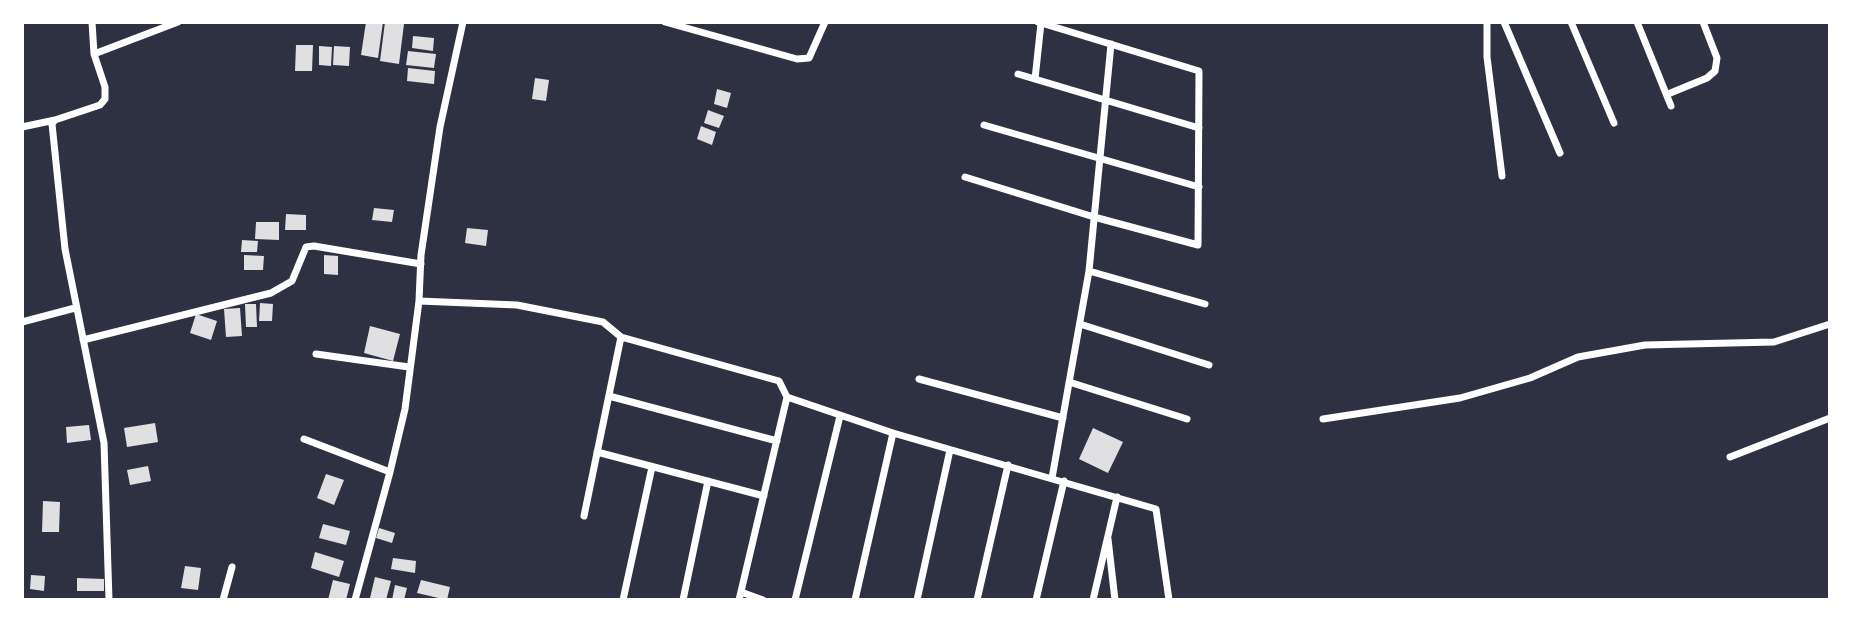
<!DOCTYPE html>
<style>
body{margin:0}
#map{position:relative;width:1852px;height:622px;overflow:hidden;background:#2d3142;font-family:Roboto,sans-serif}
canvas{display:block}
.frame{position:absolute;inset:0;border:24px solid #fff;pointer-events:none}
</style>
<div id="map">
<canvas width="1852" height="622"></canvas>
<div class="frame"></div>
</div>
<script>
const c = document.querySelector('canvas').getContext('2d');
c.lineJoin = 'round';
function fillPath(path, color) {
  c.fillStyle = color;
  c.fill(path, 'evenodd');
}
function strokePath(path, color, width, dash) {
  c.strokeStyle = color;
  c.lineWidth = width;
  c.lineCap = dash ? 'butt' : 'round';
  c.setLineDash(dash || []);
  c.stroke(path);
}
fillPath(new Path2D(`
 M 366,22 L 383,22 L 378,58 L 361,55 Z
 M 385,22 L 404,24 L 399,64 L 380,61 Z
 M 413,36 L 434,38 L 433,51 L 412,48 Z
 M 296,45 L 313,45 L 312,71 L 295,71 Z
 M 319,46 L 332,47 L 331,66 L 319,65 Z
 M 334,46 L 350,47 L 349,66 L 333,65 Z
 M 408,51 L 436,54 L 434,68 L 406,65 Z
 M 408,68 L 435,71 L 434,84 L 407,81 Z
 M 535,78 L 549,80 L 546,101 L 532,99 Z
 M 717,89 L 731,93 L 727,108 L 714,104 Z
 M 708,110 L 724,116 L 719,128 L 704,123 Z
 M 701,126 L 716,132 L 712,145 L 697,139 Z
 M 374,208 L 394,210 L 392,222 L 372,220 Z
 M 286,214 L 306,215 L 306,230 L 285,230 Z
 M 256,222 L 279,222 L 279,240 L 255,239 Z
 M 467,228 L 488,230 L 486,246 L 465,243 Z
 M 242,240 L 258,241 L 257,252 L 241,252 Z
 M 244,255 L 264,256 L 263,270 L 244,270 Z
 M 324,255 L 338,256 L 338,275 L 324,274 Z
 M 260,303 L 273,304 L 272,321 L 259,321 Z
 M 245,304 L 256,304 L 257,327 L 246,327 Z
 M 240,308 L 242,336 L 226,337 L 224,309 Z
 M 196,314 L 217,321 L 211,340 L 190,333 Z
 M 370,326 L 400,334 L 393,361 L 364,353 Z
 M 155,423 L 158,442 L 127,447 L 124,428 Z
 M 89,425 L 91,440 L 67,443 L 66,427 Z
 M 1093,428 L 1123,442 L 1108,473 L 1079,459 Z
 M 148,466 L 151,481 L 130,485 L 127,470 Z
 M 326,474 L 344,480 L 334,505 L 317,498 Z
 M 43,501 L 60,502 L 59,532 L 42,532 Z
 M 323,524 L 350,531 L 346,545 L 319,538 Z
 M 379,528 L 395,533 L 392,543 L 376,538 Z
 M 315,552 L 344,561 L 339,577 L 311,568 Z
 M 393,558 L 416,561 L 415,573 L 391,569 Z
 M 185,566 L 201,568 L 198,590 L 181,588 Z
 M 31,575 L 45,576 L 44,591 L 30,589 Z
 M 375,577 L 391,581 L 386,600 L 370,598 Z
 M 77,578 L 104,579 L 104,591 L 77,591 Z
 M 333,580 L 350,584 L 346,600 L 328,600 Z
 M 421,580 L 450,587 L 447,600 L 417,593 Z
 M 395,585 L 407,588 L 404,600 L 392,600 Z`), '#e0e0e3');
strokePath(new Path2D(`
 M 92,22 L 94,54
 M 665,22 L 797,59 L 809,58 L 825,22
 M 1487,22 L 1487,57 L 1502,176
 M 1504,22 L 1560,153
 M 1571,22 L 1614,123
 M 1637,22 L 1671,106
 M 1018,74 L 1199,128
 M 1035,79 L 1041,23
 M 1668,94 L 1707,78 L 1715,71 L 1717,58 L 1703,22
 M 984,125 L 1199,187
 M 22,127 L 55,120
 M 965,177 L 1094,217 L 1198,245 L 1199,71 L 1038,22
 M 1089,271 L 1205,304
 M 419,301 L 517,305 L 603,322 L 621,337 L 779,381 L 787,397 L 893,433 L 1156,509 L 1169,600
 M 22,322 L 75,308
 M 1080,324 L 1209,365
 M 83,340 L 271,293 L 292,281 L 306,247 L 314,246 L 421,264
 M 316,354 L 409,367
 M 919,379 L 1063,418
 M 1069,382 L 1187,419
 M 609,396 L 777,441
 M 1323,419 L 1460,398 L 1530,378 L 1578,357 L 1645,345 L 1774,342 L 1830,324
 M 304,439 L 390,472
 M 597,452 L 764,496
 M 1730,457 L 1830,418
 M 1052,478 L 1089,271 L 1111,44
 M 584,516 L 621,337
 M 1108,539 L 1115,600
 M 741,592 L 763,600
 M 109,600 L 104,443 L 65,249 L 52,124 L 55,120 L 100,105 L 105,99 L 105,87 L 94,54 L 178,22
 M 223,600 L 232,567
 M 355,600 L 390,472 L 405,409 L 419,301 L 421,255 L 440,127 L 463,22
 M 623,600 L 652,467
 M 683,600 L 708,481
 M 739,600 L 787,397
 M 795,600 L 840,416
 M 855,600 L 893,433
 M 917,600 L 950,450
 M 977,600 L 1008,465
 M 1036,600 L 1064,481
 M 1093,600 L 1117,497`), '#fff', 7);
</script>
